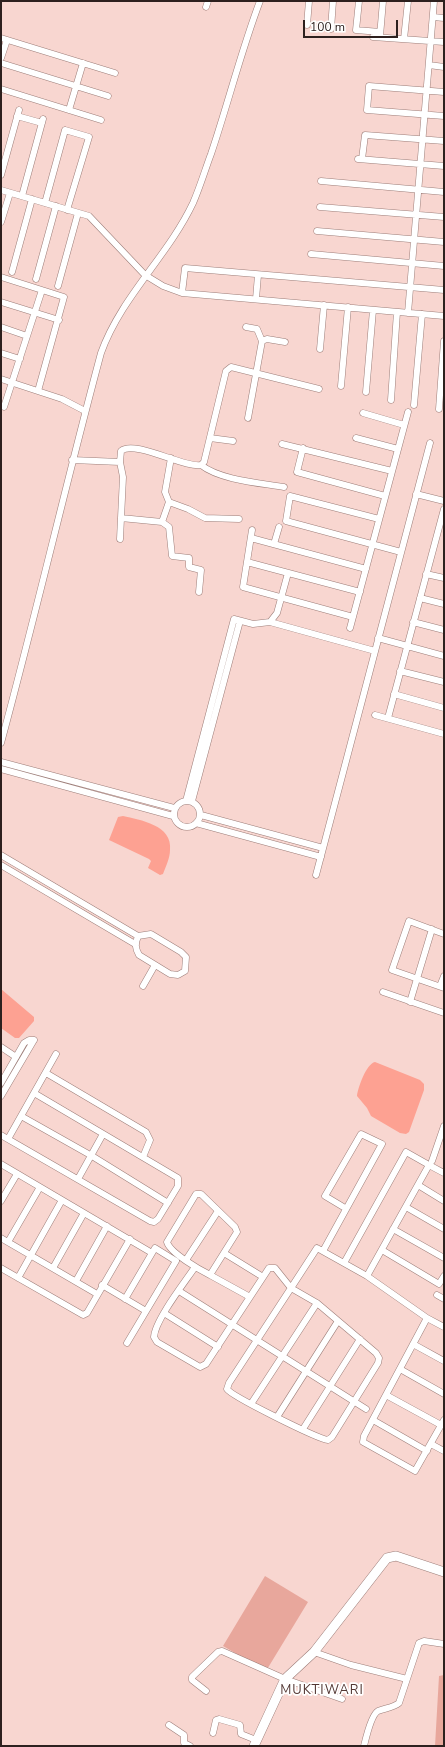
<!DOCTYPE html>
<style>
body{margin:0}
#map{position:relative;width:445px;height:1747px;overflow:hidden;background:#f8d6d0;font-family:"Nunito Sans",sans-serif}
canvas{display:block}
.frame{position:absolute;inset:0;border:2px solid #2d201e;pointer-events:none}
.scale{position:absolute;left:303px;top:20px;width:95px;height:18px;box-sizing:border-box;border:2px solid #2d201e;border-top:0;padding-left:5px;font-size:12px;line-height:14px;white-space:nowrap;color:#2d201e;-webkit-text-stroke:3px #fff;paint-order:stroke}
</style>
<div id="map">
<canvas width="445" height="1747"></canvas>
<div class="frame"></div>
<div class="scale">100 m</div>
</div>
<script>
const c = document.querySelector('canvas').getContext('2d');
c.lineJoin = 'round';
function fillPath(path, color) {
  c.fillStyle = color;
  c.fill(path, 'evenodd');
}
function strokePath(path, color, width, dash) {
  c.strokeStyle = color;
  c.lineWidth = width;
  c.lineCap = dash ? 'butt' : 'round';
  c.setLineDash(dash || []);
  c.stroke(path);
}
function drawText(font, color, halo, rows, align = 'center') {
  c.font = font + ' "Nunito Sans",sans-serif';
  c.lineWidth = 3.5;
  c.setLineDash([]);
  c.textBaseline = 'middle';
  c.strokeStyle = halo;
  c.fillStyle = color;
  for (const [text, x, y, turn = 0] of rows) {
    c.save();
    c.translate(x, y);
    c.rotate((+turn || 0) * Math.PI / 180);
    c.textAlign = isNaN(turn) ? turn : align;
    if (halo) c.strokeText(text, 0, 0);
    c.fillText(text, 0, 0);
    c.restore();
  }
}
fillPath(new Path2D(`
 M 265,1576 L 308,1602 L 266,1671 L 223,1646 Z
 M 444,1675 L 444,1746 L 435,1746 L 439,1676 Z`), '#e8a79c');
fillPath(new Path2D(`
 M 123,816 C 140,820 173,825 170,850 C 170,858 166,866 163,874 L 160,875 L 148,868 L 151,861 L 149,859 L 109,840 L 118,817 Z
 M 1,989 L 34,1017 L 34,1021 L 19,1038 L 15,1038 L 1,1028 Z
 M 375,1062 L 420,1080 L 424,1084 L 424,1090 L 409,1132 L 406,1134 L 400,1133 L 371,1116 L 367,1108 L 357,1096 C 358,1088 366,1064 375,1062 Z`), '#fda192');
const street = new Path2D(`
 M 359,1 L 356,30 L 380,32
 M 206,7 L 208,1
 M 433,17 L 444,18
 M 307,25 L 309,1
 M 331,29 L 333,1
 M 380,36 L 383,1
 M 373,37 L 444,42
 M 1,38 L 115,73
 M 404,39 L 408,1
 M 1,58 L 7,40
 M 1,63 L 108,96
 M 429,65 L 444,67
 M 1,89 L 101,120
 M 444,92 L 369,86 L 367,110 L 444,116
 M 69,110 L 83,63
 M 17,116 L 42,123
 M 358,159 L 444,166
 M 362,159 L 365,135 L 444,141
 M 1,175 L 19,110
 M 321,181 L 444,192
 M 1,190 L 89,216 L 145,275 L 163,286 L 182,293 L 444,316
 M 22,196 L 43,119
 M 45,203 L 65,130 L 89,137 L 67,210
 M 320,207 L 444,217
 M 1,222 L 10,193
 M 317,231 L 444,242
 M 311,254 L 444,266
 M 12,272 L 32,199
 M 1,277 L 64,297 L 38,391
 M 36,279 L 56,206
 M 58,286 L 78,213
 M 182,293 L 185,268 L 444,290
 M 256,299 L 258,275
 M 1,302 L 59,320
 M 408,313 L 434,1
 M 1,327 L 27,336
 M 246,327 L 257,329 L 262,341
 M 320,349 L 324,305
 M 1,353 L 20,359
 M 1,379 L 62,399 L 85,411
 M 341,386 L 348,307
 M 366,392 L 373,310
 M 391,400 L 397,312
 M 414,405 L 422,314
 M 1,406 L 4,407 L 42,290
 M 439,409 L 444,341
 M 363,413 L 404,425
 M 248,418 L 262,341 L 267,339 L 285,342
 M 210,438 L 233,441
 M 356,438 L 398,449
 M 282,444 L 392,471
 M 303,448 L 297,472 L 385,496
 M 171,458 L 165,492 L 169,502 L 162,522 L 169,527 L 172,556 L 189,558 L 189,567 L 201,570 L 199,592
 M 72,460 L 120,462 L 121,451 C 134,439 186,469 201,465 L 204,462 L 226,371 L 231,367 L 319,389
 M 120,462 L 123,477 L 121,518 L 162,522
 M 201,465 C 220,480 260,483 284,487
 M 416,494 L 444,501
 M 169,502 L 188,509 L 205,518 L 239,519
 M 379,519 L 290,496 L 286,521 L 401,552
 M 252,530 L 243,587 L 353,617
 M 251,538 L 366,569
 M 120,539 L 121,518
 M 274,544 L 279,527
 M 247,562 L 360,592
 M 426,574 L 444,578
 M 420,598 L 444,604
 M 270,622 L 375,651
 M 413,622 L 444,630
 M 350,628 L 408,412
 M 378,638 L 444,656
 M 400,671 L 444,682
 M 394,694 L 444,708
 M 375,715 L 444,734
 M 388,718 L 444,509
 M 1,743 C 36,614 66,483 101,353 C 121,297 168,256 193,203 C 200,187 205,170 211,154 C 228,104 241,51 260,1
 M 1,762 L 174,808
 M 1,769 L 173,816
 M174 814a13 13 0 1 1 26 0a13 13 0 1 1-26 0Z
 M 186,801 L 234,619 L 253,624 L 270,622 L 277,613 L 288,573
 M 192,801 L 240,621
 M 201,815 L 323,848
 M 196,823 L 321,857
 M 1,855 L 138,936
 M 1,865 L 135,944
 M 316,875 L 430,443
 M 151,934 L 181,952 L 186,957 L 185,971 L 178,975 L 170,974 L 139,955 C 135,948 135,944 138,936 Z
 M 444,934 L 409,921 L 392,970 L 444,988
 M 143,986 L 155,965
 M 440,986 L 444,976
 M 383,992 L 444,1013
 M 410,1002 L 432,929
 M 1,1047 L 16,1057
 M 46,1073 L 146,1132 L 150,1140 L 143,1157
 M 1,1083 L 24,1043 L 29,1040 L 34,1040
 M 1,1096 L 34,1040
 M 21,1116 L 92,1156 L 168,1203
 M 1,1135 L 150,1221 L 154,1222 L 158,1219 L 178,1186 L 178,1178 L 34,1093
 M 8,1139 L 56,1054
 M 432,1161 L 444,1126
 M 1,1164 L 152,1253
 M 429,1165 L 444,1173
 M 78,1179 L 103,1134
 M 418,1185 L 444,1201
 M 196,1194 L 201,1194 L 235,1227 L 237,1232 L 210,1275 C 200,1270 170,1253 167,1242 Z
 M 1,1201 L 17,1174
 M 406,1207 L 444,1229
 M 393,1229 L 444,1258
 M 1,1238 L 97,1294
 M 8,1242 L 40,1187
 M 382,1250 L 439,1284 L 444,1276
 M 323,1251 L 382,1144 L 361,1134 L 325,1196 L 345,1208
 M 224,1253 L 263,1277
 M 186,1260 L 218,1211
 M 344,1263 L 406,1152 L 429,1165 L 367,1276
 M 195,1267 C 185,1282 155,1320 154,1337 L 157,1342 L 200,1367 L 206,1364 L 269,1268 L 275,1268 L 291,1288 L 317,1248 L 367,1276 L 427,1318 L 444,1327
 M 1,1268 L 83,1315 L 87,1313 L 130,1239
 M 53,1268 L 84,1213
 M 210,1275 L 250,1297
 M 18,1278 L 62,1200
 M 76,1281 L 107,1226
 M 102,1285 L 146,1311
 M 291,1288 L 317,1303 L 376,1353 L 379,1358 L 378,1363 L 332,1437 L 328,1440 C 318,1439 231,1396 227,1389 L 229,1383 Z
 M 179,1291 L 366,1409
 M 437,1295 L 444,1299
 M 125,1299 L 155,1248 L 176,1261 L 127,1343
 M 164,1313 L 218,1347
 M 427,1318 L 364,1436 L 363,1442 L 415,1471 L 444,1420
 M 413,1344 L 444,1361
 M 400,1369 L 444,1394
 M 386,1395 L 441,1425
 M 251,1404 L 317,1303
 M 277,1417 L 338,1321
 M 373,1420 L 427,1451
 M 303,1429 L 360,1339
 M 431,1444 L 444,1451
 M 314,1652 L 351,1665 L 407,1679 L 419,1643 L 424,1641 L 444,1644
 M 206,1691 L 192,1680 L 192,1677 L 218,1652 L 222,1651 L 285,1679 L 342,1699
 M 169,1725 L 184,1735 L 184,1743 L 190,1746
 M 213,1733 L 216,1720 L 219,1719 L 240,1725 L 241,1734 L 256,1740
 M 364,1746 C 366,1738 371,1715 378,1711 C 385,1708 393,1708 399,1703 L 407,1679`);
const secondary = new Path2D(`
 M 254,1746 L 285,1679 L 314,1652 L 387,1558 L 396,1556 L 444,1572`);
strokePath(street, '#9d7e79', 7);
strokePath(secondary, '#9d7e79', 10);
strokePath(street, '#fff', 6);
strokePath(secondary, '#fff', 9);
c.letterSpacing = '1px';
drawText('13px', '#533834', '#fff', [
 ["MUKTIWARI",322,1691]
]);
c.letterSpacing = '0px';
</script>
